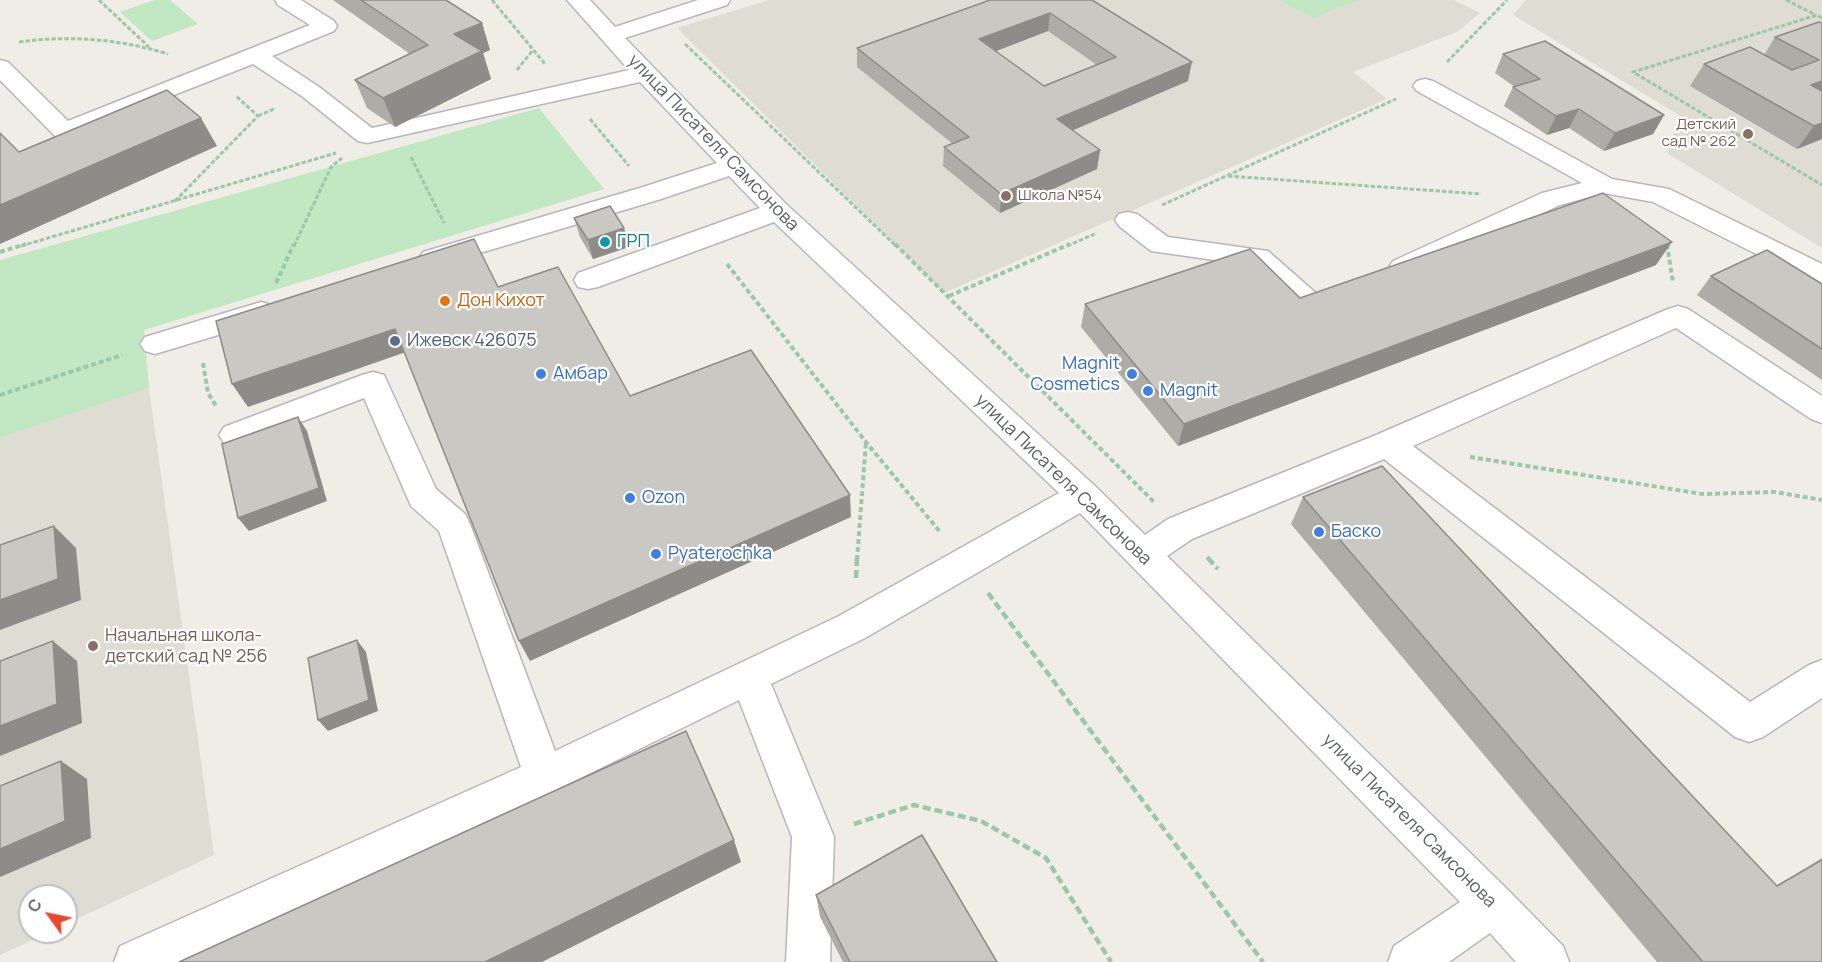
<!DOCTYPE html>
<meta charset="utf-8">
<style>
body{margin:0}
#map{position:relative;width:1822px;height:962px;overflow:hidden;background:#efede5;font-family:Manrope,sans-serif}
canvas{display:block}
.north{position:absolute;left:18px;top:884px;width:60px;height:60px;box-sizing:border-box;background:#fff;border:2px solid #bebfc2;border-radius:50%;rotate:303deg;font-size:16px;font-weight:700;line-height:24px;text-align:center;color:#5d6066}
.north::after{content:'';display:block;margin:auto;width:21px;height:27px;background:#ea4630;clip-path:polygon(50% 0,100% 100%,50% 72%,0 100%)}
</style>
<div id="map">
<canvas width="1822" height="962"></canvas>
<div class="north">С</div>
</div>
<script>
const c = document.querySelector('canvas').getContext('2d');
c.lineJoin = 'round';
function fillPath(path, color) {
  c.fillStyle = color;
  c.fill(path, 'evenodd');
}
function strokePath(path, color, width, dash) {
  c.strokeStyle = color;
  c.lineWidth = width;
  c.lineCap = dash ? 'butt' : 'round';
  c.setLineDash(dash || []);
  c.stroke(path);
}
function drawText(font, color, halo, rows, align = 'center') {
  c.font = font + ' Manrope,sans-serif';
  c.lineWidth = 4.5;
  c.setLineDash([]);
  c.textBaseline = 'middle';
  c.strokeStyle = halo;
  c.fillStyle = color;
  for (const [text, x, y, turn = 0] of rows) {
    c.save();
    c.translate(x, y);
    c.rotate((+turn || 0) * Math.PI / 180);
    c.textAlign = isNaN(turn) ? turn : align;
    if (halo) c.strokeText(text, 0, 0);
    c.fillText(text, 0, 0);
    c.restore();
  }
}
fillPath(new Path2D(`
 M 769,0 L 1454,0 L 1480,13 L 1457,32 L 1353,72 L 1387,99 L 944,293 L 677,28 Z
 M 1526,0 L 1822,0 L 1822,248 L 1667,153 L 1679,115 L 1513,15 Z
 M 149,388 L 214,855 L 66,924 L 66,896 L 30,896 L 30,932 L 50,932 L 0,955 L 0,438 Z`), '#dfddd3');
fillPath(new Path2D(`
 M 154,0 L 170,0 L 198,24 L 152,41 L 120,12 Z
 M 1280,0 L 1357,0 L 1313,18 Z
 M 539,108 L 604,189 L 144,330 L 149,388 L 0,438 L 0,260 Z`), '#c2e7c3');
const minor = new Path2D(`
 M 275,0 L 301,0 L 334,21 L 337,26 L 334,31 L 272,56 L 319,87 L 372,128 L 629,70 L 567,0 L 590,0 L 615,27 L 698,0 L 730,0 L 727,5 L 625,38 L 787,205 L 1095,486 L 1145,535 L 1168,519 L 1376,435 L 1668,309 L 1678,306 L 1688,309 L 1822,396 L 1822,423 L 1811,419 L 1676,328 L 1413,446 L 1750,702 L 1809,665 L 1822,660 L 1822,698 L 1763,737 L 1749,742 L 1735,737 L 1384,459 L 1192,539 L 1167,556 L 1508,890 L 1563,946 L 1569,962 L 1516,962 L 1490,933 L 1449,962 L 1388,962 L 1394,946 L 1460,902 L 1080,513 L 865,638 L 771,684 L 834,837 L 830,962 L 786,962 L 792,837 L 739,700 L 558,789 L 186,962 L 114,962 L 120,946 L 521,767 L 439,531 L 411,506 L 364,398 L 235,447 L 224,443 L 219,435 L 224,427 L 362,375 L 373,372 L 384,375 L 436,489 L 465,514 L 470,524 L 555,751 L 839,616 L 1059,493 L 774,222 L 598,287 L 588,289 L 578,287 L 574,280 L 578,273 L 760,208 L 729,176 L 661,199 L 443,264 L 433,267 L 423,264 L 419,258 L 423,252 L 643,187 L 717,163 L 640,82 L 367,143 L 358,141 L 303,97 L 253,64 L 64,138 L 55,136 L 0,80 L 0,60 L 8,62 L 68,121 L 310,25 L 278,5 Z
 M 1425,79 L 1433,81 L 1612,179 L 1669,189 L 1822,264 L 1822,284 L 1812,282 L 1653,202 L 1604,193 L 1560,205 L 1413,273 L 1403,276 L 1393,273 L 1389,267 L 1393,261 L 1542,193 L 1582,183 L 1417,91 L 1413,86 L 1417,81 Z
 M 1128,212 L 1137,214 L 1168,237 L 1268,251 L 1318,295 L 1340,286 L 1350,289 L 1354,296 C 1345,310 1321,319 1305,315 L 1250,265 L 1151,251 L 1119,226 L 1115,220 L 1119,214 Z
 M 261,302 L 271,305 L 275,312 L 271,319 L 155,354 L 145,351 L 140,344 L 145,337 Z`);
strokePath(minor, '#b6b7bc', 3);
strokePath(new Path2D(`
 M 99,0 L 149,47
 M 492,0 L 545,64
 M 1786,0 L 1816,15
 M 1822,18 L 1817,15 L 1633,72 L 1822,185
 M 19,42 C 69,35 120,39 168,54
 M 685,44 L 896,246
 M 1447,62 L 1507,0
 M 517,70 L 533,50
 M 258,116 L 276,108
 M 590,119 L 629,166
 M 411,157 L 444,223
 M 1228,176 L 1481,194
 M 175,201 L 258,116 L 236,96
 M 1162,205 L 1396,99
 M 1667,243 L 1667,246
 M 21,246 L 336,153
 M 294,246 L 331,167 L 342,158
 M 1067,246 L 1097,233`), '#9bc8a9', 3, [4.5, 2]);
strokePath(new Path2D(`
 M 895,244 L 1154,502
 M 1667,244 L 1673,283
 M 0,252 L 26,244
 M 727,264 L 866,442 L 941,533
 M 276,283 L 294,244
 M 949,296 L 1070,244
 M 203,363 L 208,393 L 216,406
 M 0,395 L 122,355
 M 1470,457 L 1703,494 L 1775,492 L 1822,500
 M 1207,557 L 1210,560
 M 857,560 L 866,442`), '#9bc8a9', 4, [5, 3]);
strokePath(new Path2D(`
 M 1208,558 L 1218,569
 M 856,578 L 857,558
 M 988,593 L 1263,962
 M 854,824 L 914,805 L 981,821 L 1046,858 L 1111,962`), '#9bc8a9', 4.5, [8, 4]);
fillPath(minor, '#fff');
fillPath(new Path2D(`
 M 333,0 L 446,0 L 482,23 L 490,50 L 483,53 L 491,79 L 395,127 L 367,108 L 355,80 L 410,54 Z
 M 1092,0 L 1188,81 L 1072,130 L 1100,150 L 1097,169 L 1000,213 L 943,166 L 944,147 L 953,144 L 857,67 L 857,48 ZM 1048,31 L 1097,65 L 1044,86 L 996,51 Z
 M 1822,23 L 1822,139 L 1797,149 L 1690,86 L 1704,64 L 1764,55 L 1775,37 Z
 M 1503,54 L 1664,115 L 1653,134 L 1604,151 L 1569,128 L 1547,135 L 1504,106 L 1513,87 L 1515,87 L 1495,73 Z
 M 574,218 L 624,228 L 629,247 L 593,259 L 580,237 Z
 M 1656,265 L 1178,446 L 1081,327 L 1085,304 L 1300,298 Z
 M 1711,276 L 1822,284 L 1822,380 L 1697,295 Z
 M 1303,497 L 1776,886 L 1822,858 L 1822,962 L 1657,962 L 1291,524 Z
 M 816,895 L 997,962 L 843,962 L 820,917 Z`), '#aeaca7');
fillPath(new Path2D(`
 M 1050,13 L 1048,31 L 978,58 L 979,39 Z
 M 482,23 L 490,50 L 483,53 L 491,79 L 395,127 L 383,98 L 454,34 Z
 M 1192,62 L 1188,81 L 1055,138 L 1057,119 Z
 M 1822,81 L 1822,98 L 1811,85 Z
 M 1579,109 L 1569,128 L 1547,135 L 1556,116 Z
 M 1664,115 L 1653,134 L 1604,151 L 1615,133 Z
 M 201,118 L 217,146 L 0,244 L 0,205 Z
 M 1822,123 L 1822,139 L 1797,149 L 1814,126 Z
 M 1100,150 L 1097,169 L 1000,213 L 1001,194 Z
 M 624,228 L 629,247 L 593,259 L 588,240 Z
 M 1672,242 L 1656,265 L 1178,446 L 1184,424 Z
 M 395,329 L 406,352 L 248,407 L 232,384 Z
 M 298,417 L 307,431 L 327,501 L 249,531 L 238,518 Z
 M 850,495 L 851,517 L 530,661 L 519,641 Z
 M 54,526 L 76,548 L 81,600 L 0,630 L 0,600 Z
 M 357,640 L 366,652 L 378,711 L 328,731 L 318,720 Z
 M 53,641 L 77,661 L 82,723 L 0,756 L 0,726 Z
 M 61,761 L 87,779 L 91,838 L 0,877 L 0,849 Z
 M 734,840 L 741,862 L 542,962 L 485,962 Z`), '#8d8c88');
const building = new Path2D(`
 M 361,0 L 446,0 L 482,23 L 454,34 L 482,51 L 383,98 L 355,80 L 428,45 Z
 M 990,0 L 1092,0 L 1192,62 L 1057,119 L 1100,150 L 1001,194 L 944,147 L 969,137 L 857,48 ZM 1050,13 L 1116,57 L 1044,86 L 979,39 Z
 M 1819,22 L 1822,23 L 1822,81 L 1811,85 L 1822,91 L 1822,123 L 1814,126 L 1704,64 L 1750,47 L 1792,70 L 1819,60 L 1775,37 Z
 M 1545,41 L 1664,115 L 1615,133 L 1579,109 L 1556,116 L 1513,87 L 1540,79 L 1503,54 Z
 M 167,90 L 201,118 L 0,205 L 0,133 L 19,152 Z
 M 1603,193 L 1672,242 L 1184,424 L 1085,304 L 1250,249 L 1300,298 Z
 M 610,206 L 624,228 L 588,240 L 574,218 Z
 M 474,239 L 498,287 L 558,267 L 630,396 L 751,350 L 850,495 L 519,641 L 395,329 L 232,384 L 216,321 Z
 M 1767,250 L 1822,284 L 1822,349 L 1711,276 Z
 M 298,417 L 319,488 L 238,518 L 222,444 Z
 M 1382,466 L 1777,886 L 1822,860 L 1822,962 L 1703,962 L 1303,497 Z
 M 54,526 L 58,579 L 0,600 L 0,545 Z
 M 357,640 L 369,700 L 318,720 L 308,658 Z
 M 53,641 L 57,704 L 0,726 L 0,661 Z
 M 686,731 L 734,840 L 485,962 L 179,962 Z
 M 61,761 L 65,821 L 0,849 L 0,786 Z
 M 922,835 L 997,962 L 850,962 L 816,895 Z`);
fillPath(building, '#cac8c2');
strokePath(building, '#8d8c88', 1.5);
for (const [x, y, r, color] of [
 [1748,134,6,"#8d6e63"],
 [1006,196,6,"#8d6e63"],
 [605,242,6,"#0f9aa8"],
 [445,301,6,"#e8710a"],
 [395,341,6,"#5c6f8a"],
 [541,374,6,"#3f7fe0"],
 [1132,374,6,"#3f7fe0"],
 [1148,391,6,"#3f7fe0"],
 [630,498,6,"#3f7fe0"],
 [1319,532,6,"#3f7fe0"],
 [656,554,6,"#3f7fe0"],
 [93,646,6,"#8d6e63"]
]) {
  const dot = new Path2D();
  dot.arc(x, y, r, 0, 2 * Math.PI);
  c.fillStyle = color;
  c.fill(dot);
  strokePath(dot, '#fff', 2);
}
drawText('15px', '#785e54', '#fff', [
 ["Детский",1736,125],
 ["сад № 262",1736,142],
 ["Школа №54",1018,196,"left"]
], 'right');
drawText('18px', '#5d6066', '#fff', [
 ["улица Писателя Самсонова",713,143,46],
 ["улица Писателя Самсонова",1063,480,44],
 ["улица Писателя Самсонова",1409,821,45]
]);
drawText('18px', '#0d838f', '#fff', [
 ["ГРП",617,242]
], 'left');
drawText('18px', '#c56008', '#fff', [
 ["Дон Кихот",457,301]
], 'left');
drawText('18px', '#4e5e75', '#fff', [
 ["Ижевск 426075",407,341]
], 'left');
drawText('18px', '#366cbe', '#fff', [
 ["Magnit",1120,364,"right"],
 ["Cosmetics",1120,385,"right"],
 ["Амбар",553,374],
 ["Magnit",1160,391],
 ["Ozon",642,498],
 ["Баско",1331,532],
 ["Pyaterochka",668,554]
], 'left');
drawText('18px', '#785e54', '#fff', [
 ["Начальная школа-",105,636],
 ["детский сад № 256",105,657]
], 'left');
</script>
